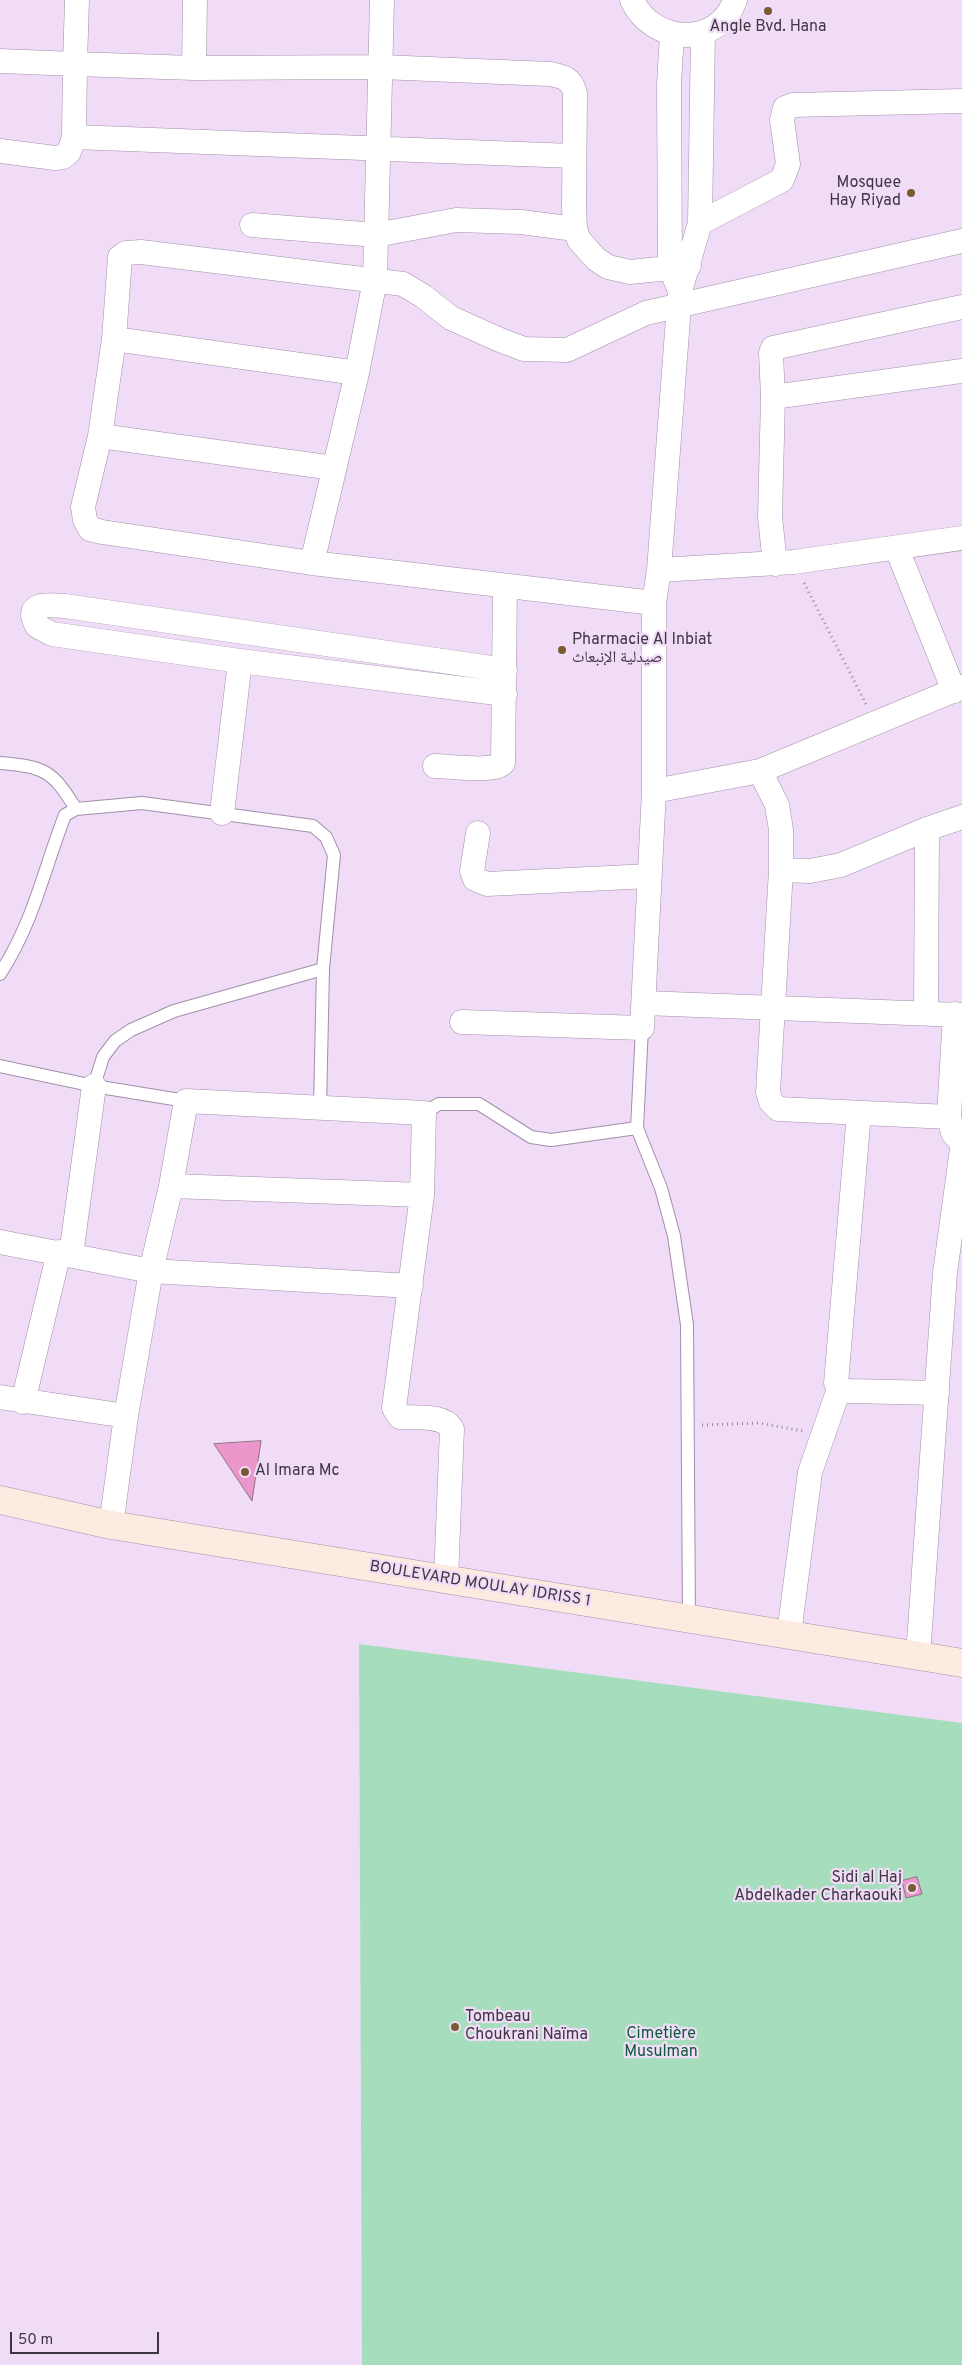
<!DOCTYPE html>
<meta charset="utf-8">
<style>
body{margin:0}
#map{position:relative;width:962px;height:2365px;overflow:hidden;background:#f1dcf8;font-family:Overpass,sans-serif}
canvas{display:block}
.scale{position:absolute;left:10px;top:2332px;width:149px;height:22px;box-sizing:border-box;border:2px solid #3e3641;border-top:0;padding-left:6px;font-size:15px;line-height:18px;white-space:nowrap;color:#3e3641;-webkit-text-stroke:4px #f1dcf8;paint-order:stroke}
</style>
<div id="map">
<canvas width="962" height="2365"></canvas>
<div class="scale">50 m</div>
</div>
<script>
const c = document.querySelector('canvas').getContext('2d');
c.lineJoin = 'round';
function fillPath(path, color) {
  c.fillStyle = color;
  c.fill(path, 'evenodd');
}
function strokePath(path, color, width, dash) {
  c.strokeStyle = color;
  c.lineWidth = width;
  c.lineCap = dash ? 'butt' : 'round';
  c.setLineDash(dash || []);
  c.stroke(path);
}
function drawText(font, color, halo, rows, align = 'center') {
  c.font = font + ' Overpass,"Noto Naskh Arabic",sans-serif';
  c.lineWidth = 4.5;
  c.setLineDash([]);
  c.textBaseline = 'middle';
  c.strokeStyle = halo;
  c.fillStyle = color;
  for (const [text, x, y, turn = 0] of rows) {
    c.save();
    c.translate(x, y);
    c.rotate((+turn || 0) * Math.PI / 180);
    c.textAlign = isNaN(turn) ? turn : align;
    if (halo) c.strokeText(text, 0, 0);
    c.fillText(text, 0, 0);
    c.restore();
  }
}
fillPath(new Path2D(`
 M 359,1644 L 962,1723 L 962,2365 L 362,2365 Z`), '#a6debd');
const building = new Path2D(`
 M 261,1441 L 252,1501 L 214,1444 Z
 M 917,1877 L 922,1894 L 906,1898 L 902,1881 Z`);
fillPath(building, '#ec97cb');
strokePath(building, '#8e7181', 1);
const lane = new Path2D(`
 M 0,763 C 45,767 52,770 76,809
 M 0,974 C 34,921 43,872 65,815 L 76,809 L 142,803 L 313,826 L 326,837 L 334,855 L 323,969
 M 0,1066 L 94,1086 L 186,1101
 M 94,1086 L 103,1057 L 115,1041 L 131,1030 L 174,1011 L 323,969 L 320,1108
 M 424,1113 L 439,1104 L 479,1104 L 531,1137 L 551,1140 L 637,1128 L 642,1028
 M 637,1128 L 661,1188 L 674,1236 L 687,1325 L 689,1619`);
const street = new Path2D(`
 M 632,0 C 652,44 718,49 735,0
 M 672,34 L 669,84 L 670,267 L 680,291 L 700,223 L 703,32
 M 0,61 L 75,64 L 77,0
 M 194,68 L 195,0
 M 74,137 L 573,156
 M 0,151 L 55,158 L 63,157 L 69,152 L 74,137 L 75,64 L 194,68 L 381,67 L 550,74 C 564,77 571,78 575,93 L 574,207 L 575,229 L 579,240 L 596,259 L 608,267 L 630,272 L 689,266
 M 700,223 L 782,180 L 788,164 L 782,120 L 785,108 L 793,105 L 962,101
 M 252,225 L 376,235 L 456,220 L 521,222 L 575,229
 M 114,339 L 357,373
 M 773,397 L 962,371
 M 100,436 L 334,468
 M 897,549 L 954,691
 M 312,563 L 357,373 L 375,280 L 382,0
 M 775,564 L 770,517 L 773,397 L 771,353 L 773,348 L 962,307
 M 659,570 L 794,562 L 962,538
 M 654,603 L 312,563 L 102,532 L 90,529 L 85,520 L 83,507 L 100,436 L 114,339 L 120,257 L 126,253 L 141,252 L 403,284 L 423,296 L 451,318 L 500,340 L 524,349 L 567,350 L 646,313 L 962,241
 M 505,670 L 65,606 C 50,605 23,601 37,626 L 52,634 L 240,661 L 505,694
 M 435,766 C 449,766 495,773 503,763 L 505,587
 M 760,771 L 777,805 L 781,830 L 781,870 L 768,1092 L 771,1102 L 778,1109 L 949,1117 L 953,1133 L 962,1143
 M 654,791 L 760,771 L 962,687
 M 222,813 L 240,661
 M 478,833 L 472,871 L 475,879 L 487,884 L 650,876
 M 781,870 L 810,871 L 841,865 L 927,829 L 962,817
 M 644,1003 L 962,1015
 M 926,1013 L 927,829
 M 462,1022 L 642,1028 L 654,791 L 654,603 L 659,570 L 680,292
 M 859,1113 L 836,1383 L 839,1389 L 850,1391 L 937,1393
 M 949,1117 L 955,1014
 M 171,1186 L 422,1195
 M 0,1242 L 151,1271 L 411,1286
 M 71,1255 L 94,1086
 M 0,1397 L 126,1416
 M 23,1402 L 59,1252
 M 111,1525 L 126,1416 L 151,1271 L 171,1186 L 186,1101 L 424,1113 L 422,1195 L 394,1408 L 400,1417 C 416,1418 443,1414 452,1429 L 446,1579
 M 789,1634 L 810,1472 L 839,1389
 M 918,1656 L 945,1273 L 962,1149`);
const secondary = new Path2D(`
 M 0,1500 L 111,1525 L 962,1663`);
strokePath(lane, '#a28fa9', 14);
strokePath(street, '#a28fa9', 25);
strokePath(secondary, '#a28fa9', 29);
strokePath(new Path2D(`
 M 804,583 L 866,704
 M 702,1425 L 759,1423 L 803,1431`), '#97889c', 3, [1, 4]);
strokePath(lane, '#fff', 12);
strokePath(street, '#fff', 24);
strokePath(secondary, '#fdeae1', 28);
for (const [x, y, r, color] of [
 [768,11,5,"#7a5b30"],
 [911,193,5,"#7a5b30"],
 [562,650,5,"#7a5b30"],
 [245,1472,5,"#7a5b30"],
 [912,1888,5,"#7a5b30"],
 [455,2027,5,"#7a5b30"]
]) {
  const dot = new Path2D();
  dot.arc(x, y, r, 0, 2 * Math.PI);
  c.fillStyle = color;
  c.fill(dot);
  strokePath(dot, '#f1dcf8', 2);
}
drawText('16px', '#3e3641', '#f1dcf8', [
 ["Angle Bvd. Hana",768,28,"center"],
 ["Mosquee",901,184,"right"],
 ["Hay Riyad",901,202,"right"],
 ["Pharmacie Al Inbiat",572,641],
 ["صيدلية الإنبعاث",572,659],
 ["Al Imara Mc",255,1472],
 ["Sidi al Haj",902,1879,"right"],
 ["Abdelkader Charkaouki",902,1897,"right"],
 ["Tombeau",465,2018],
 ["Choukrani Naïma",465,2036]
], 'left');
drawText('16px', '#3e3641', '#f1dcf8', [
 ["BOULEVARD MOULAY IDRISS 1",480,1585,9]
]);
drawText('16px', '#0c5938', '#f1dcf8', [
 ["Cimetière",661,2035],
 ["Musulman",661,2053]
]);
</script>
